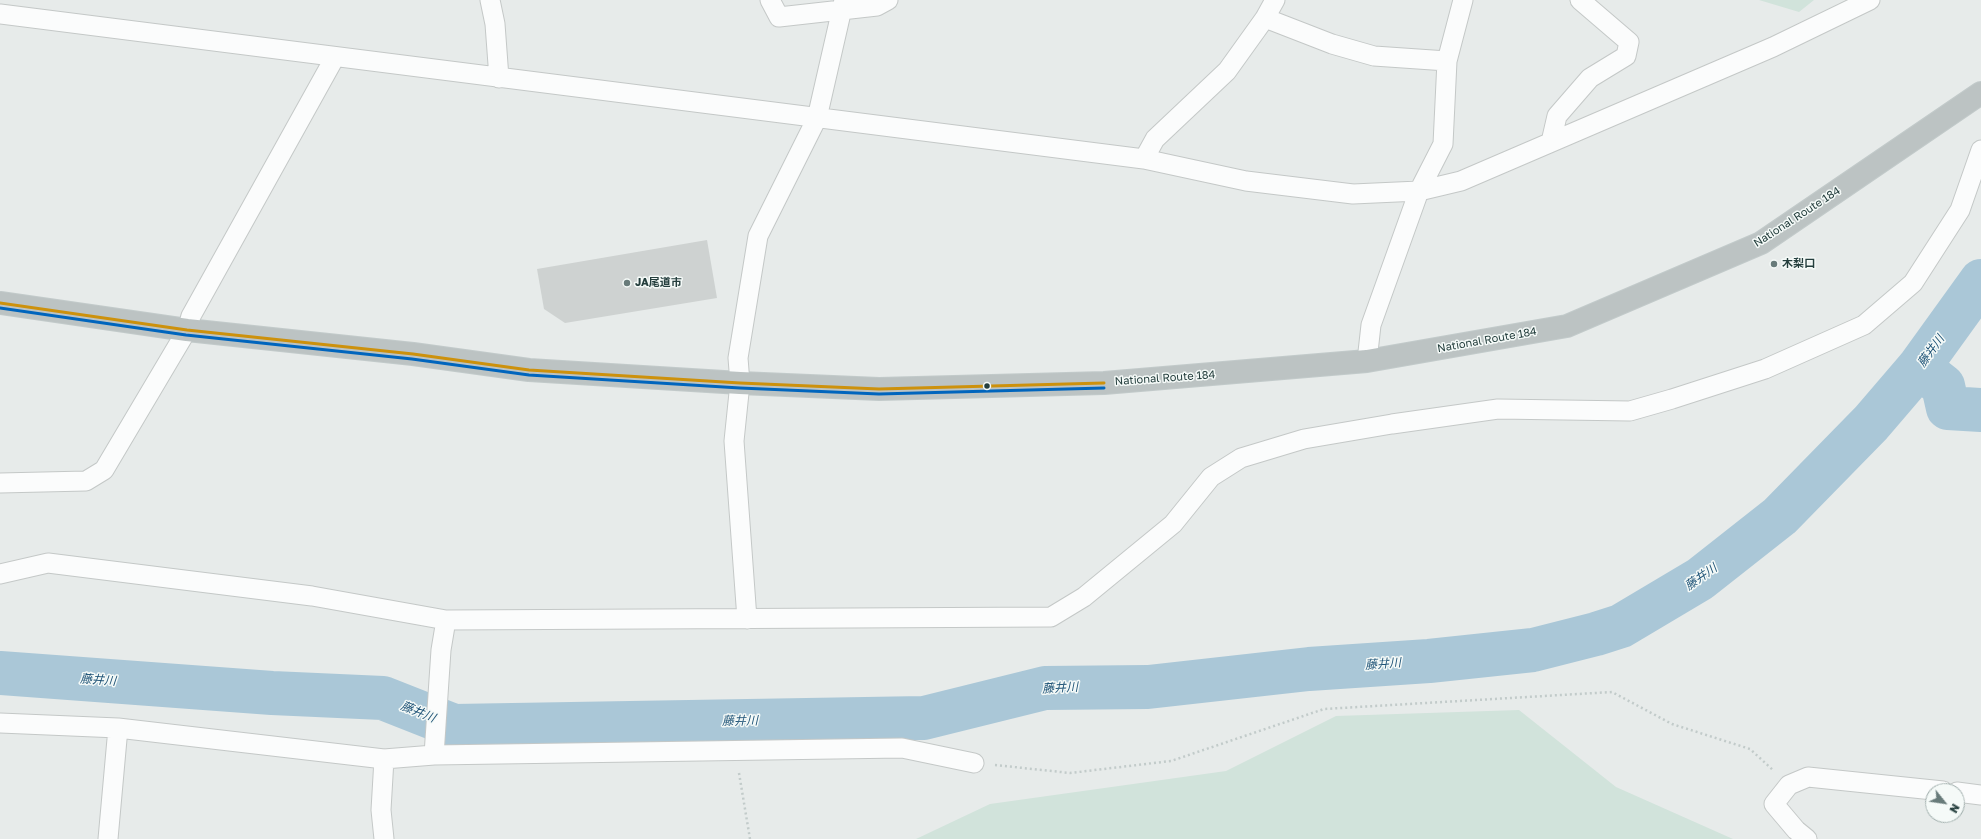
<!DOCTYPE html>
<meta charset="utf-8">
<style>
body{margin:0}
#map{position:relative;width:1981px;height:839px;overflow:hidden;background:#e7ebea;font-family:"Golos Text",sans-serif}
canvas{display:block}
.north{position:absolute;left:1925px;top:783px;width:40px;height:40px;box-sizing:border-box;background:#f5faf8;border:1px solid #a1afad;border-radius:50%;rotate:120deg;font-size:11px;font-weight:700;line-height:16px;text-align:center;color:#243e3d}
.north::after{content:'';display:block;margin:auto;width:14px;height:18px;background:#687b7a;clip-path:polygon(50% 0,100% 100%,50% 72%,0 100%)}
</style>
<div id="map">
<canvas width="1981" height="839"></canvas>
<div class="north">N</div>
</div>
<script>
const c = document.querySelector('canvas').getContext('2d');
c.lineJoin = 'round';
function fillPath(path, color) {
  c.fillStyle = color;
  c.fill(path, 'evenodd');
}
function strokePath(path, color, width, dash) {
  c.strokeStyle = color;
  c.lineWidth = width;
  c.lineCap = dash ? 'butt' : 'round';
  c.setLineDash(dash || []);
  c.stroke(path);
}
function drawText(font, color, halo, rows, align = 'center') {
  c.font = font + ' "Golos Text","Noto Sans JP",sans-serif';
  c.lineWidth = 3;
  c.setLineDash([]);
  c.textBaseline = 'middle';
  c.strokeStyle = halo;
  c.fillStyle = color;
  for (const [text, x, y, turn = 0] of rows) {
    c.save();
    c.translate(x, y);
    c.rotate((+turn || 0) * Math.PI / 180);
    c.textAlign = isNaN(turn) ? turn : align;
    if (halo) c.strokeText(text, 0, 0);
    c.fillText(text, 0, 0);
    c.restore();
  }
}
fillPath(new Path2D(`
 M 1759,0 L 1814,0 L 1799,12 Z
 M 1519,710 L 1616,787 L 1733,839 L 916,839 L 990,804 L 1226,771 L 1336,716 Z`), '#d1e3db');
strokePath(new Path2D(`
 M 1919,367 L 1943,386 L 1948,408 L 1981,410
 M 0,673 L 272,693 L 383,698 L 454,726 L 924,718 L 1045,688 L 1148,687 L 1309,669 L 1429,661 L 1533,650 L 1596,634 L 1621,626 L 1700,579 L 1780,516 L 1871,423 L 1919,367 L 1981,281`), '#aac7d7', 44);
fillPath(new Path2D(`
 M 707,240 L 717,298 L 565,323 L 544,309 L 537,269 Z`), '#ced2d1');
const street = new Path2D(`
 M 490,0 L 495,24 L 499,78
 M 770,0 L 779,17 L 877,6 L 888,0
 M 0,14 L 1144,159 L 1246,181 L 1353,194 L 1419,191 L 1461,181 L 1773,47 L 1870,0
 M 1265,18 L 1332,44 L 1374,56 L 1447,61
 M 1551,142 L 1557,116 L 1590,78 L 1626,56 L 1629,42 L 1580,0
 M 1144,159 L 1155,139 L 1227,71 L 1265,18 L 1275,0
 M 1367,361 L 1371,325 L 1419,191 L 1443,144 L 1447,61 L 1463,0
 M 0,483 L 86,481 L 104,470 L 187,330 L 191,316 L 335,57
 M 0,574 L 48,563 L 312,596 L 446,620 L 1051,617 L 1084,597 L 1173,524 L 1211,477 L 1241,458 L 1304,439 L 1392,424 L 1498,409 L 1630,411 L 1672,399 L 1765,369 L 1864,325 L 1913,283 L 1960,210 L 1981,150
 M 747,619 L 734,441 L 740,383 L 738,358 L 758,236 L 817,118 L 844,0
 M 0,723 L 118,728 L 384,759 L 434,755 L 902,748 L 974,763
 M 434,755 L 441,650 L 446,620
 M 1957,792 L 1981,795
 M 108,839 L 118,728
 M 384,839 L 381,810 L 384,759
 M 1807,839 L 1796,830 L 1774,804 L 1789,785 L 1808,777 L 1943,791`);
const highway = new Path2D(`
 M 0,303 L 187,330 L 413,354 L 529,370 L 740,383 L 879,389 L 1104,383 L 1367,361 L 1567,326 L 1761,243 L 1981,93`);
strokePath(street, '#c4c8c7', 21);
strokePath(highway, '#c2caca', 24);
strokePath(new Path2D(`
 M 995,765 L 1070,773 L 1171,761 L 1324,709 L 1612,692 L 1672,724 L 1750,749 L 1774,771
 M 739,773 L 750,839`), '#c2cbca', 2.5, [2, 3]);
strokePath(street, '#fbfcfc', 19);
strokePath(highway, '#bcc3c3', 22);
strokePath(new Path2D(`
 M 0,303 L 187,330 L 413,354 L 529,370 L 740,383 L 879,389 L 1104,383`), '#cd910c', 3);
strokePath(new Path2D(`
 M 0,308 L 186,335 L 412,359 L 529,375 L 740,388 L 879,394 L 1104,388`), '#0065bd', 3);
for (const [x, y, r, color] of [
 [1774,264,4,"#687b7a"],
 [627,283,4,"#687b7a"],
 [987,386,3.5,"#243e3d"]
]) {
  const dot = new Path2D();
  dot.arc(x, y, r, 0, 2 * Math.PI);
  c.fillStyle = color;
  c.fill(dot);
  strokePath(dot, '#f5faf8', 1.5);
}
drawText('11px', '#243e3d', '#f5faf8', [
 ["National Route 184",1797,217,-33],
 ["National Route 184",1487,340,-10],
 ["National Route 184",1165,378,-4]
]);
drawText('bold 11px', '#243e3d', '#f5faf8', [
 ["木梨口",1782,264],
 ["JA尾道市",635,283]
], 'left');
drawText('italic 12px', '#215578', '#f5faf8', [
 ["藤井川",1931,351,-54],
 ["藤井川",1701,577,-35],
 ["藤井川",1383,664,-4],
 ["藤井川",98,680,4],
 ["藤井川",1060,688,-3],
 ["藤井川",418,712,22],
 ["藤井川",740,721,-1]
]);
</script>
